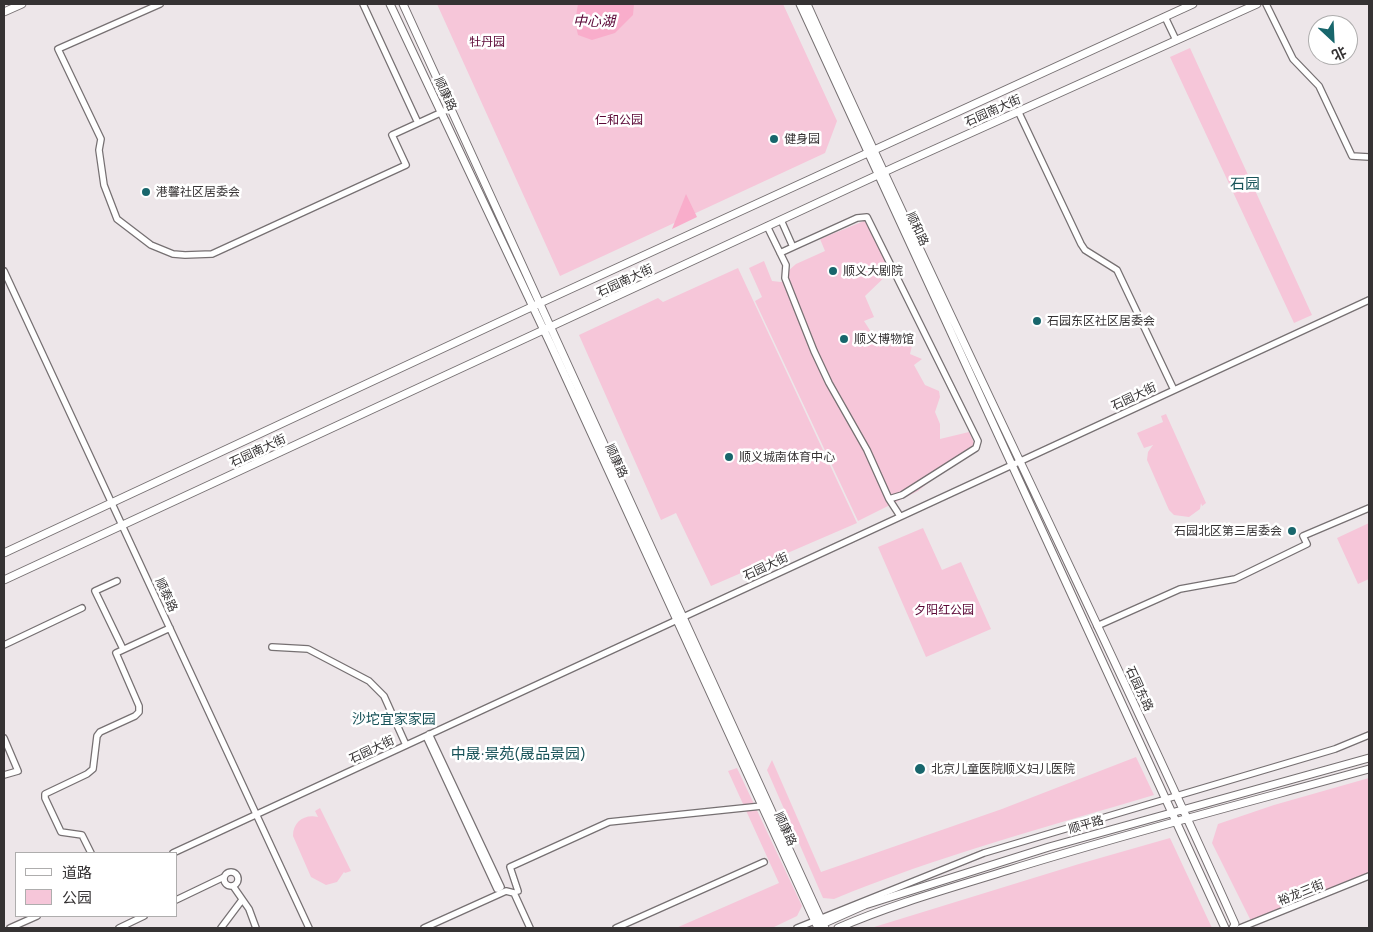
<!DOCTYPE html>
<meta charset="utf-8">
<style>
body{margin:0}
#map{position:relative;width:1373px;height:932px;overflow:hidden;background:#ede6e9;font-family:Figtree,"Noto Sans SC",sans-serif}
canvas{display:block}
.frame{position:absolute;inset:0;border:5px solid #353233;pointer-events:none}
.legend{position:absolute;left:15px;top:852px;width:162px;height:65px;box-sizing:border-box;background:#fff;border:1px solid #aeadad;margin:0;padding:6px 9px;list-style:none;font-size:15px;color:#353233}
.legend li{display:flex;align-items:center;gap:10px;height:25px}
.legend b{width:25px;border:1px solid #aeadad}
.north{position:absolute;left:1308px;top:15px;width:50px;height:50px;box-sizing:border-box;background:#fff;border:1px solid #aeadad;border-radius:50%;rotate:155deg;font-size:14px;font-weight:700;line-height:20px;text-align:center;color:#353233}
.north::after{content:'';display:block;margin:auto;width:18px;height:22px;background:#18666c;clip-path:polygon(50% 0,100% 100%,50% 72%,0 100%)}
</style>
<div id="map">
<canvas width="1373" height="932"></canvas>
<div class="frame"></div>
<ul class="legend">
<li><b style="height:6px;background:#fff"></b>道路</li>
<li><b style="height:14px;background:#f6c6d9"></b>公园</li>
</ul>
<div class="north">北</div>
</div>
<script>
const c = document.querySelector('canvas').getContext('2d');
c.lineJoin = 'round';
function fillPath(path, color) {
  c.fillStyle = color;
  c.fill(path, 'evenodd');
}
function strokePath(path, color, width, dash) {
  c.strokeStyle = color;
  c.lineWidth = width;
  c.lineCap = dash ? 'butt' : 'round';
  c.setLineDash(dash || []);
  c.stroke(path);
}
function drawText(font, color, halo, rows, align = 'center') {
  c.font = font + ' Figtree,"Noto Sans SC",sans-serif';
  c.lineWidth = 5;
  c.setLineDash([]);
  c.textBaseline = 'middle';
  c.strokeStyle = halo;
  c.fillStyle = color;
  for (const [text, x, y, turn = 0] of rows) {
    c.save();
    c.translate(x, y);
    c.rotate((+turn || 0) * Math.PI / 180);
    c.textAlign = isNaN(turn) ? turn : align;
    if (halo) c.strokeText(text, 0, 0);
    c.fillText(text, 0, 0);
    c.restore();
  }
}
fillPath(new Path2D(`
 M 437,4 L 783,4 L 837,121 L 825,153 L 560,276 Z
 M 1190,48 L 1312,315 L 1294,323 L 1170,57 Z
 M 864,221 L 867,223 L 891,271 L 865,296 L 874,317 L 864,321 L 873,335 L 896,331 L 912,346 L 910,354 L 922,359 L 914,365 L 925,385 L 939,391 L 940,397 L 935,412 L 940,424 L 940,439 L 969,432 L 975,445 L 918,491 L 858,521 L 755,301 L 762,297 L 749,268 L 764,261 L 772,281 L 781,282 L 787,277 L 788,271 L 796,264 L 825,251 L 820,239 Z
 M 738,268 L 857,523 L 711,586 L 676,513 L 661,520 L 579,335 L 658,298 L 663,302 Z
 M 1166,414 L 1206,503 L 1202,506 L 1201,503 L 1200,509 L 1189,517 L 1174,515 L 1169,510 L 1147,460 L 1148,452 L 1153,445 L 1144,448 L 1137,433 L 1163,422 L 1161,416 Z
 M 1369,523 L 1369,579 L 1358,584 L 1337,538 Z
 M 923,528 L 942,570 L 961,562 L 991,629 L 926,657 L 878,547 Z
 M 1136,757 L 1154,795 C 1046,827 938,856 834,899 L 823,898 L 767,770 L 772,760 L 821,872 L 1002,809 Z
 M 737,768 L 802,906 L 797,916 L 772,928 L 676,928 L 779,883 L 728,771 Z
 M 1369,778 L 1369,873 L 1251,921 L 1212,843 L 1218,824 L 1274,805 Z
 M 320,808 L 351,871 L 345,873 L 344,872 L 337,882 L 326,885 L 311,877 L 293,836 C 293,822 304,814 318,817 L 315,811 Z
 M 1170,838 L 1212,928 L 871,928 L 1079,864 Z`), '#f6c6d9');
fillPath(new Path2D(`
 M 578,4 L 634,4 L 633,15 L 615,33 L 592,40 L 578,35 L 575,22 Z
 M 686,194 L 697,217 L 672,229 Z`), '#f9adcb');
const minor = new Path2D(`
 M 160,4 L 58,49 L 101,139 L 99,150 L 104,185 L 117,219 L 151,245 L 173,254 L 185,255 L 212,254 L 406,165 L 392,135 L 451,108
 M 363,4 L 418,123
 M 1266,4 L 1293,59 L 1319,86 L 1352,156 L 1369,157
 M 1165,17 L 1176,40
 M 1019,113 L 1081,244 L 1085,250 L 1117,270 L 1174,390
 M 781,220 L 793,247 L 857,218 L 867,217 L 978,441 L 976,448 L 902,495 L 889,499
 M 767,226 L 786,265 L 785,278 L 814,351 L 829,383 L 867,450 L 889,499 L 900,516
 M 780,253 L 793,247
 M 4,271 L 309,928
 M 117,581 L 95,591 L 123,649
 M 1097,626 L 1180,589 L 1235,579 L 1307,544 L 1303,536 L 1369,508
 M 4,645 L 82,608
 M 272,647 L 308,649 L 369,681 L 384,696 L 406,745
 M 426,736 L 497,889 L 501,887 L 429,734
 M 4,738 L 18,771 L 4,775
 M 91,853 L 82,835 L 61,832 L 45,798 L 45,794 L 87,774 L 93,769 L 97,736 L 100,732 L 135,716 L 139,712 L 139,706 L 116,653 L 170,628
 M 173,853 L 1369,300
 M224 879a7 7 0 1 1 14 0a7 7 0 1 1-14 0Z
 M 233,886 L 249,909 L 256,928
 M 518,891 L 510,867 L 609,822 L 762,806
 M 176,900 L 224,877
 M 10,928 L 37,916
 M 119,928 L 144,916
 M 221,928 L 242,900
 M 424,928 L 506,891 L 514,893 L 530,928
 M 616,928 L 764,862
 M 797,928 L 984,853 L 1335,749 L 1369,735
 M 1240,928 L 1369,876`);
const major = new Path2D(`
 M 390,4 L 550,343 L 818,928
 M 403,4 L 825,928
 M 800,4 L 1225,928
 M 807,4 C 945,312 1097,615 1235,924 L 1233,928
 M 4,12 L 22,4
 M 4,553 L 540,303 L 1193,4
 M 4,580 L 895,167 L 1257,4
 M 820,925 L 865,905 L 1049,847 L 1369,758
 M 838,928 C 893,904 951,888 1009,870 C 1128,833 1249,802 1369,769`);
strokePath(minor, '#767072', 8);
strokePath(major, '#767072', 9);
strokePath(minor, '#fff', 5.5);
strokePath(major, '#fff', 7);
for (const [x, y, r, color] of [
 [774,139,5,"#18666c"],
 [146,192,5,"#18666c"],
 [833,271,5,"#18666c"],
 [1037,321,5,"#18666c"],
 [844,339,5,"#18666c"],
 [729,457,5,"#18666c"],
 [1292,531,5,"#18666c"],
 [920,769,6,"#18666c"]
]) {
  const dot = new Path2D();
  dot.arc(x, y, r, 0, 2 * Math.PI);
  c.fillStyle = color;
  c.fill(dot);
  strokePath(dot, '#fff', 2);
}
drawText('12px', '#5b0836', '#fff', [
 ["牡丹园",487,42],
 ["仁和公园",619,120],
 ["夕阳红公园",944,610]
]);
drawText('12px', '#353233', '#fff', [
 ["顺康路",445,94,65],
 ["石园南大街",993,111,-24],
 ["顺和路",917,229,65],
 ["石园南大街",625,281,-25],
 ["石园大街",1134,397,-25],
 ["石园南大街",258,451,-25],
 ["顺康路",616,461,65],
 ["石园大街",766,567,-25],
 ["顺泰路",166,595,65],
 ["石园东路",1139,689,65],
 ["石园大街",372,750,-25],
 ["顺平路",1086,825,-16],
 ["顺康路",785,829,65],
 ["裕龙三街",1301,893,-22]
]);
drawText('12px', '#353233', '#fff', [
 ["健身园",784,139],
 ["港馨社区居委会",156,192],
 ["顺义大剧院",843,271],
 ["石园东区社区居委会",1047,321],
 ["顺义博物馆",854,339],
 ["顺义城南体育中心",739,457],
 ["石园北区第三居委会",1282,531,"right"],
 ["北京儿童医院顺义妇儿医院",931,769]
], 'left');
drawText('italic 14px', '#580434', '#fff', [
 ["中心湖",594,22]
]);
drawText('14px', '#185359', '#fff', [
 ["沙坨宜家家园",394,720]
]);
drawText('15px', '#185359', '#fff', [
 ["石园",1245,185],
 ["中晟·景苑(晟品景园)",518,755]
]);
</script>
